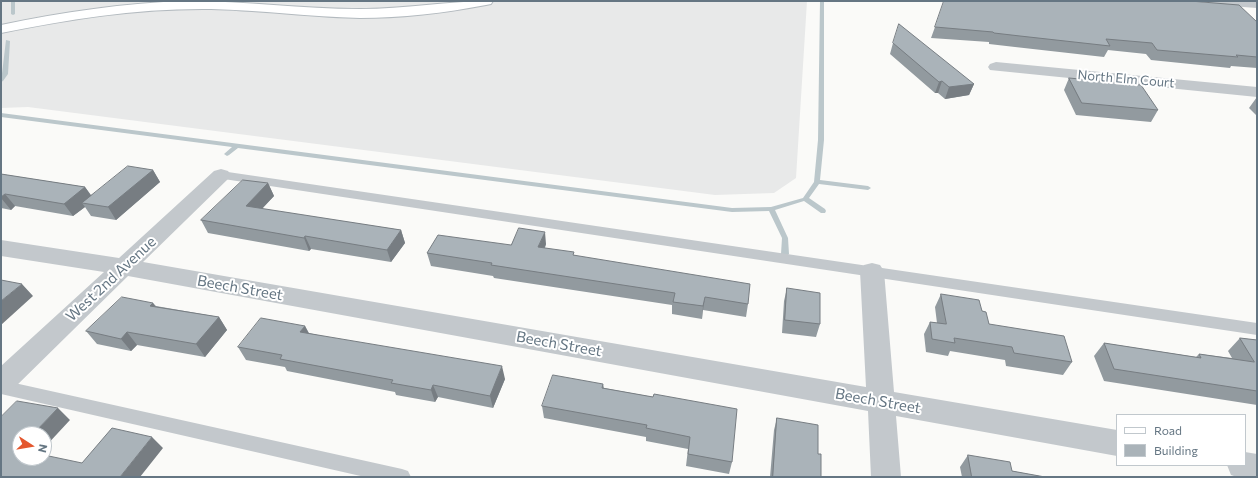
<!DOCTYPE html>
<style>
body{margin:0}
#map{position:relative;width:1258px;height:478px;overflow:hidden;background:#fafaf8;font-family:Commissioner,sans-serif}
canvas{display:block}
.frame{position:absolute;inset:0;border:2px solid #657683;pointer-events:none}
.legend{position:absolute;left:1116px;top:414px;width:130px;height:52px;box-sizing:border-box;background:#fff;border:1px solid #c1c8cd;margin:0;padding:5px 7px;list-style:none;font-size:12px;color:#657683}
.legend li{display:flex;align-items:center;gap:8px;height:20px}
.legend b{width:20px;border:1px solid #c1c8cd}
.north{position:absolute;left:12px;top:426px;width:40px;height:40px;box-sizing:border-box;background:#fff;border:1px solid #c1c8cd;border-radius:50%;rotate:102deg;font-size:11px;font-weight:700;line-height:16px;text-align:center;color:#657683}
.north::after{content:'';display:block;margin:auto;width:14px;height:18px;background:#e4572e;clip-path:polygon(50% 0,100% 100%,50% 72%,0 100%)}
</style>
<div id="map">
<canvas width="1258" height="478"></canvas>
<div class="frame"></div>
<ul class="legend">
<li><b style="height:5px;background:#fff"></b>Road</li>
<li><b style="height:11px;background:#aab3b9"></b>Building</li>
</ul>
<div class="north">N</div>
</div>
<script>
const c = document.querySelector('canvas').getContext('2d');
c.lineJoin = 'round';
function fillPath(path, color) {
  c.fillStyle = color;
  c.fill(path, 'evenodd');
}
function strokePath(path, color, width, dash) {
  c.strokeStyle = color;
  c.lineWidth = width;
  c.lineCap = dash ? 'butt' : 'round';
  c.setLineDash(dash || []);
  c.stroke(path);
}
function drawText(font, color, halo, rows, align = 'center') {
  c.font = font + ' Commissioner,sans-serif';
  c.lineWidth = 4;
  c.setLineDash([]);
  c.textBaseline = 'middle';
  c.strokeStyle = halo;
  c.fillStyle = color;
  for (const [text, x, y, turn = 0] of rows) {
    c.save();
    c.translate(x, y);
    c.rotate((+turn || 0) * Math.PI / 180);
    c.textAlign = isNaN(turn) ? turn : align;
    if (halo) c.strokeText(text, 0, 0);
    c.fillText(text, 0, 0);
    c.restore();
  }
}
fillPath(new Path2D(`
 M 1,1 L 807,1 L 796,178 L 774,193 L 715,195 L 28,107 L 1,108 Z`), '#e8e9e9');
fillPath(new Path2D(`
 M 11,1 L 15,1 L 15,14 L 13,15 L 11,14 Z
 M 820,1 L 824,1 L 824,140 L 820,180 L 868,186 L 871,188 L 868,190 L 819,184 L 809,198 L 825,209 L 826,211 L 825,213 L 821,213 L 804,201 L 775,210 L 788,238 L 789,254 L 785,257 L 781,254 L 782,238 L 769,211 L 732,212 L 238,148 L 229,155 L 227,156 L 224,154 L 232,147 L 1,117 L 1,113 L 732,208 L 771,207 L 803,198 L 814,182 L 818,140 Z
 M 6,40 L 10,41 L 8,74 L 3,81 L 1,82 Z`), '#bbc7cb');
const secondary = new Path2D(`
 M 187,1 C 245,1 302,9 360,9 C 405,9 448,1 493,1 L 491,4 L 486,5 C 444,13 402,18 360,18 C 310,17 261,10 211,9 C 140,8 70,19 1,33 L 1,25 C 63,12 124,3 187,1 Z`);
strokePath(secondary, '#b3babf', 2);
fillPath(new Path2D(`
 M 221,171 L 1257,323 L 1257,335 L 217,178 L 215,175 L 217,172 Z
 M 1,380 L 402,469 L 408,471 L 411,477 L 365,477 L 1,394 Z`), '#c3c8cc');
fillPath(new Path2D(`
 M 1208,1 L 1257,1 L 1257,8 L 1215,5 L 1210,4 Z
 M 996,62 L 1257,87 L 1257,97 L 990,70 L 988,67 L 990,64 Z
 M 221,169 L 228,171 L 231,175 L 228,179 L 143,262 L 866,387 L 860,271 L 864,265 L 872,263 L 880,265 L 884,271 L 894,392 L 1117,430 L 1117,456 L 896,416 L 901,477 L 871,477 L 868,411 L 128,276 L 11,391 L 1,394 L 1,366 L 104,272 L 1,256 L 1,240 L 119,258 L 214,171 Z
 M 1245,452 L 1257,454 L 1257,477 L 1237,477 L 1231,475 L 1227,465 L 1245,465 Z`), '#c3c8cc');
fillPath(secondary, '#fff');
fillPath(new Path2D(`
 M 1257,22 L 1257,68 L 1231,66 L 1230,68 L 1151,60 L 1146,54 L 1108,50 L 1104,57 L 1015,47 L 989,44 L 989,42 L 931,38 L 935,27 Z
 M 893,43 L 974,84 L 969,95 L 945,99 L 938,93 L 935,93 L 890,54 Z
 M 1069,78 L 1158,110 L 1151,122 L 1076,115 L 1064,90 Z
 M 1257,97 L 1257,116 L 1249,108 Z
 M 153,170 L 160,182 L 116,220 L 91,216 L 85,207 L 73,216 L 15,206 L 11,210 L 1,208 L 1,174 L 85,187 L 91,195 Z
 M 268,183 L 274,196 L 262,209 L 401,230 L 405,243 L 391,262 L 311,249 L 309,251 L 208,233 L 201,220 Z
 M 546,244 L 545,248 L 574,255 L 748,304 L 746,317 L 703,310 L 702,319 L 672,314 L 672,305 L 494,278 L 493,276 L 431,266 L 427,253 Z
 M 787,288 L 820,324 L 816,337 L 782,333 L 784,301 Z
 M 941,294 L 982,311 L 989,324 L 1072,362 L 1063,375 L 1006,366 L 1005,360 L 950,351 L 948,356 L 926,352 L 924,334 L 930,322 L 937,323 L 935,307 Z
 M 153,303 L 156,306 L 219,317 L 227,330 L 205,357 L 137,345 L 131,351 L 97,344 L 86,331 Z
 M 305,326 L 309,333 L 505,379 L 493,408 L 438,397 L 435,402 L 396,395 L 395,392 L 287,371 L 285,367 L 246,360 L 238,347 Z
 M 1240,338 L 1257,340 L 1257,405 L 1104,381 L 1094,356 L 1104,343 L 1196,357 L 1199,354 L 1232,358 L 1228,351 Z
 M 603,384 L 604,388 L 653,397 L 732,462 L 729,474 L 686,466 L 688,449 L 646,441 L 646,437 L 544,418 L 542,406 Z
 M 777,418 L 818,454 L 821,477 L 770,477 L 774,430 Z
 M 968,455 L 1012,471 L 1045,477 L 962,477 L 960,467 Z`), '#929a9f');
fillPath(new Path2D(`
 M 942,81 L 938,93 L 935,93 L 939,82 Z
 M 974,84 L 969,95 L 945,99 L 949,87 Z
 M 153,170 L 160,182 L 116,220 L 108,207 Z
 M 268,183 L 274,196 L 252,219 L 246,206 Z
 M 85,187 L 94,200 L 82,203 L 85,207 L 73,216 L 64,204 Z
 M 5,194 L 15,206 L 11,210 L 1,198 L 1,197 Z
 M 401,230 L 405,243 L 391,262 L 387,250 Z
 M 545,232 L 546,244 L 539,260 L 538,247 Z
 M 305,236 L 311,249 L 309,251 L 304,238 Z
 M 22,284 L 33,296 L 1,325 L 1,301 Z
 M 705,297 L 703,310 L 702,319 L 703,306 Z
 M 153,303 L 162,316 L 150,306 Z
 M 219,317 L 227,330 L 205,357 L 196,344 Z
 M 305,326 L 311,338 L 300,332 Z
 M 127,332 L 137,345 L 131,351 L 121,339 Z
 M 502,366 L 505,379 L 493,408 L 490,396 Z
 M 433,385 L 438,397 L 435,402 L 431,390 Z
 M 58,408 L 70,420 L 44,448 L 44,434 L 33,434 Z
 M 152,437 L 163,448 L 140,477 L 120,477 Z`), '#777d82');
const building = new Path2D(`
 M 944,1 L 1190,1 L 1239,5 L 1257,22 L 1257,57 L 1236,55 L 1238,57 L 1157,50 L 1152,43 L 1106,39 L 1110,46 L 1020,36 L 994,33 L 993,32 L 935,27 Z
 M 899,24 L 974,84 L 949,87 L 942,81 L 939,82 L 893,43 Z
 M 1069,78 L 1141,85 L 1158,110 L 1082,103 Z
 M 128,166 L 153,170 L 108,207 L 82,203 Z
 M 1,174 L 85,187 L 64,204 L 5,194 L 1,197 Z
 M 243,180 L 268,183 L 246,206 L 401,230 L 387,250 L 305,236 L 304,238 L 201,220 Z
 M 519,228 L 545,232 L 538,247 L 574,252 L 573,255 L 750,284 L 748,304 L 705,297 L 703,306 L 673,302 L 675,293 L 491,265 L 492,263 L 427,253 L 438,235 L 511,245 Z
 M 1,280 L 22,284 L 1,301 Z
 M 787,288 L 820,293 L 820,324 L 785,320 Z
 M 941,294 L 979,300 L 982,311 L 986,312 L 989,324 L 1064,336 L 1072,362 L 1014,353 L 1012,347 L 954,338 L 955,343 L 932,339 L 930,322 L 946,324 Z
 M 122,297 L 153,303 L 150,306 L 219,317 L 196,344 L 127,332 L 121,339 L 86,331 Z
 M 261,318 L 305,326 L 300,332 L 502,366 L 490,396 L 433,385 L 431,390 L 391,383 L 393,380 L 280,359 L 282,355 L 238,347 Z
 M 1240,338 L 1257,340 L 1257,391 L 1114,369 L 1104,343 L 1201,358 L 1199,354 L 1254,362 Z
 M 553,375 L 603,384 L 602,388 L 653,397 L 654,394 L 737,409 L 732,462 L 688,454 L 690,437 L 646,428 L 647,425 L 542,406 Z
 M 17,401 L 58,408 L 33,434 L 20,434 L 20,448 L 18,450 L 20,451 L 20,458 L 44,458 L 44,455 L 82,463 L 112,428 L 152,437 L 120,477 L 1,477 L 1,417 Z
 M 777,418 L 818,425 L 818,454 L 821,454 L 821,477 L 773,477 Z
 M 968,455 L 1010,462 L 1012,471 L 1045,477 L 972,477 Z`);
fillPath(building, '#aab3b9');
strokePath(building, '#777d82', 1);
drawText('13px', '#657683', '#fff', [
 ["North Elm Court",1126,79,5]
]);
drawText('15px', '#657683', '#fff', [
 ["West 2nd Avenue",111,279,-43],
 ["Beech Street",240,288,10],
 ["Beech Street",559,344,10],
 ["Beech Street",878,401,10]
]);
</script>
